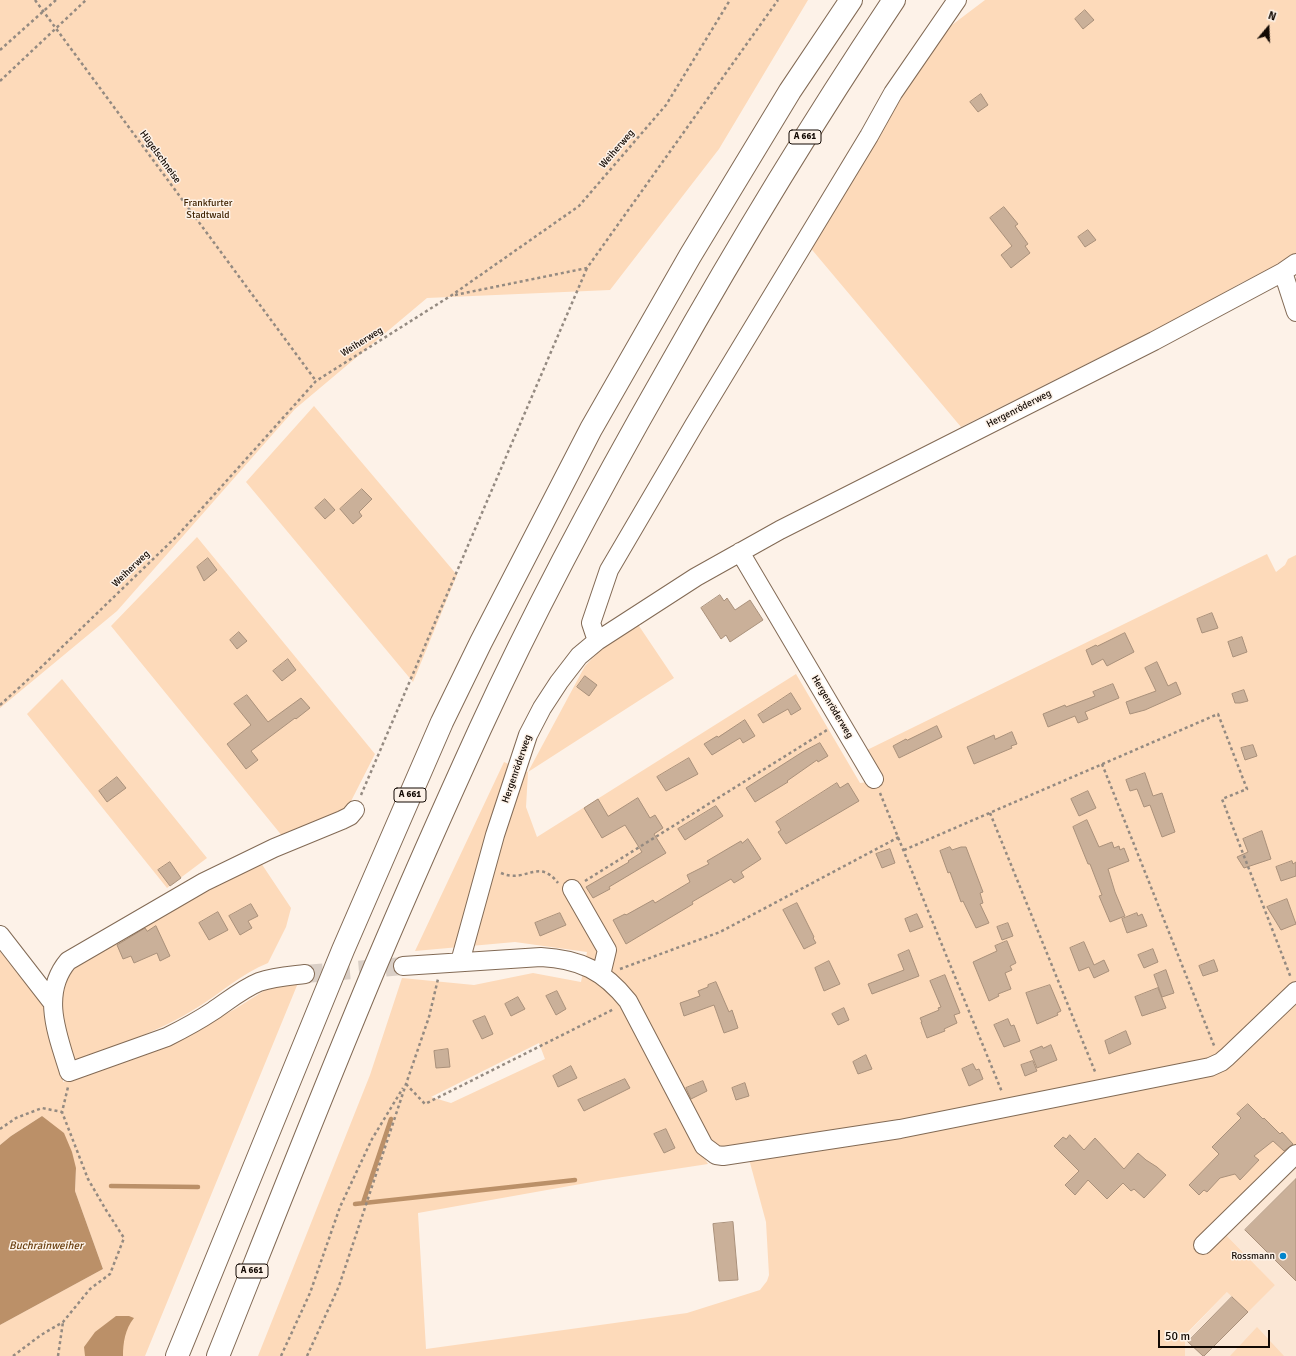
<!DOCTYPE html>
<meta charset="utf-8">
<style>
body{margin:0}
#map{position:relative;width:1296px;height:1356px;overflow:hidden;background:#fdf2e8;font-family:Signika,sans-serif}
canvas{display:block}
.north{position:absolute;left:1248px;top:8px;width:40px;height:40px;-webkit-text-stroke:3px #fdf2e8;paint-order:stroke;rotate:19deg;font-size:11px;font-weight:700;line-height:16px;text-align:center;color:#120903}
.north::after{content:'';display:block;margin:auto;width:14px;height:18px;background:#120903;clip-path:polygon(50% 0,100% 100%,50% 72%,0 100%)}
.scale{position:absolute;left:1158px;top:1330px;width:112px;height:18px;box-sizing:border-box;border:2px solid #120903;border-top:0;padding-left:5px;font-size:12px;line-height:14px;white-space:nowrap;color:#120903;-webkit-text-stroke:3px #fdf2e8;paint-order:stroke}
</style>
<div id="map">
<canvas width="1296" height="1356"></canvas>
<div class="north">N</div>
<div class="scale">50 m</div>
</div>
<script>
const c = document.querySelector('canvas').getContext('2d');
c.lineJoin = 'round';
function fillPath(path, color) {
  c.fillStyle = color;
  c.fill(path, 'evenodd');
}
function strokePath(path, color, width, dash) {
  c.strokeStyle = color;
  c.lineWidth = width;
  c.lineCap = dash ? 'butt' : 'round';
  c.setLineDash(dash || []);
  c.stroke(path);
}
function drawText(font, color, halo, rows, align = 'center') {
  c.font = font + ' Signika,sans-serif';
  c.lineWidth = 3;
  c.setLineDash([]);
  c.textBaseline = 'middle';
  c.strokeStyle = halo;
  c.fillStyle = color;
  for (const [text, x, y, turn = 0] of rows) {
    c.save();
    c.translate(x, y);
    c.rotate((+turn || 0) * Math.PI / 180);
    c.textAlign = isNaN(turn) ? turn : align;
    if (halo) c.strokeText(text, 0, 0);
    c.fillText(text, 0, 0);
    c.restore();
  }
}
fillPath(new Path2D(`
 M 1296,1165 L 1296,1356 L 1185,1356 L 1185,1336 L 1227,1292 L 1275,1285 L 1225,1234 Z`), '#fbe7d5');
fillPath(new Path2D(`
 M 0,0 L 808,0 L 719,149 L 610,290 L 427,298 L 295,409 L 117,611 L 0,708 Z
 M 985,0 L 1296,0 L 1296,254 L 1282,263 L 1241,283 L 1194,310 L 961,427 L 808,245 L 897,97 L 944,31 Z
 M 314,406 L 457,575 L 413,682 L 246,482 Z
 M 197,537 L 375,754 L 345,813 L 283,837 L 111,626 Z
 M 1267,554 L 1276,572 L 1285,565 L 1288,559 L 1296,555 L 1296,1165 L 1225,1234 L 1275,1285 L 1248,1312 L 1227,1292 L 1185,1335 L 1185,1356 L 258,1356 L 370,1075 L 402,978 L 474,985 L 533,973 L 581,982 L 587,952 L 515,942 L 415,951 L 504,762 L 528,772 L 585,666 L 610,640 L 637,623 L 674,678 L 528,772 L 526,807 L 537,837 L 796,674 L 860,783 L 869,782 L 867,750 ZM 539,1043 L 545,1059 L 451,1103 L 431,1097 ZM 746,1148 L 766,1222 L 769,1275 L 767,1281 L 760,1290 L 687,1313 L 426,1349 L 418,1213 L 603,1180 L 708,1164 L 702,1154 Z
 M 62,679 L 207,858 L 167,888 L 27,714 Z
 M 261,863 L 291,908 L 286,927 L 268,963 C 242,973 221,993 198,1007 C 159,1032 114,1046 72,1063 L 57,1000 L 70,966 L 152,920 Z
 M 0,949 L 44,1006 L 63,1074 L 63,1082 L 166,1046 L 235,1009 L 270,987 L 298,983 L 145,1356 L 0,1356 L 0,1325 L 103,1269 L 75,1191 L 76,1168 L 42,1116 L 11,1136 L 0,1145 Z
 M 1257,1327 L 1284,1356 L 1230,1356 Z`), '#fddaba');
fillPath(new Path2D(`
 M 42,1116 L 64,1133 L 72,1152 L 76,1168 L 75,1191 L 103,1269 L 0,1325 L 0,1145 L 11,1136 Z
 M 116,1316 L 129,1316 L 134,1318 C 125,1329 123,1343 123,1356 L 85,1356 L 84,1347 L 95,1332 Z`), '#bb9068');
strokePath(new Path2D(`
 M 111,1186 L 198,1187
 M 363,1203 L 391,1119
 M 355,1204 L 575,1180`), '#bb9068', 4.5);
const building = new Path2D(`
 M 1085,10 L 1094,20 L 1083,29 L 1075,19 Z
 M 981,94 L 988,105 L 978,112 L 970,102 Z
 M 1004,207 L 1018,224 L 1015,226 L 1028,244 L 1025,246 L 1030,253 L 1011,268 L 1001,255 L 1012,246 L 990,218 Z
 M 1088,230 L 1096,240 L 1085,247 L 1078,237 Z
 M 362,489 L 372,499 L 359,512 L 362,516 L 353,524 L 340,509 Z
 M 325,499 L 335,510 L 325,519 L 315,508 Z
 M 208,558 L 217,570 L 204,581 L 197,567 Z
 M 720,595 L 724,601 L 727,598 L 735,610 L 750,600 L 763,620 L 730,642 L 726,635 L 721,639 L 701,608 Z
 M 1212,613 L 1218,628 L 1202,633 L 1197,619 Z
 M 239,632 L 247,641 L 237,649 L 230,640 Z
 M 1125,633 L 1134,652 L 1107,666 L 1103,659 L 1092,665 L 1086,650 L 1096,645 L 1097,646 Z
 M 1242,637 L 1247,652 L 1233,657 L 1228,642 Z
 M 288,659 L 296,670 L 282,681 L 273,671 Z
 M 1157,662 L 1168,686 L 1176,682 L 1181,694 L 1145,710 L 1130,714 L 1126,702 L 1156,691 L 1145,668 Z
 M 585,676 L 597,685 L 589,696 L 577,687 Z
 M 1113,684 L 1119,698 L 1085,712 L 1088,719 L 1078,723 L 1075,716 L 1048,727 L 1043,714 L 1065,705 L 1066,707 L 1095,696 L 1093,692 Z
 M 1244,690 L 1248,701 L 1240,703 L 1235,703 L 1232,694 Z
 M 791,693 L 801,709 L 791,715 L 788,709 L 763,723 L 758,715 Z
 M 247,695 L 268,722 L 301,698 L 310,708 L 296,719 L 295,718 L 251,751 L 258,760 L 246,769 L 227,744 L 251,725 L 234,704 Z
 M 745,720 L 755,736 L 743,743 L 740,738 L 712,755 L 704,744 L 717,736 L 718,737 Z
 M 937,726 L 942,737 L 899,758 L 893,746 L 906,739 L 907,740 Z
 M 1012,732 L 1017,744 L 1011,746 L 1012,748 L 974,764 L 967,747 L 994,735 L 995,739 Z
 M 820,743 L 828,756 L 818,762 L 817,760 L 787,781 L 788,782 L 755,802 L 746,788 L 804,751 Z
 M 1253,745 L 1257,756 L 1245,760 L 1241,748 Z
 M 689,758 L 698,774 L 666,791 L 657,777 Z
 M 1145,773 L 1153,796 L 1162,793 L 1175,832 L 1162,837 L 1150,805 L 1144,807 L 1137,789 L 1130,791 L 1126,780 Z
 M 117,777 L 126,788 L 107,802 L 99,791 Z
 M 837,783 L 840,788 L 848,783 L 859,801 L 786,844 L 778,832 L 781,830 L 776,822 Z
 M 1088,791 L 1096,808 L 1079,816 L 1071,799 Z
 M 638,798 L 650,818 L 655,815 L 663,828 L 654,834 L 666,853 L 609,887 L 610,889 L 593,898 L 586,887 L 629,862 L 628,861 L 642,852 L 625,825 L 602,838 L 584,808 L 598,799 L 608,816 Z
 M 716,806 L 723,816 L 685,840 L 678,829 Z
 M 1087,820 L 1099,847 L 1112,842 L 1114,848 L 1119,846 L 1120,850 L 1124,848 L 1129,861 L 1108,869 L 1115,892 L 1125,916 L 1110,922 L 1099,896 L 1102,895 L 1090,864 L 1088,864 L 1073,827 Z
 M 1262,831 L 1271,859 L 1244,868 L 1237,857 L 1248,852 L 1243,839 Z
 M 748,839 L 761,859 L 741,872 L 744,877 L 734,883 L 731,879 L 692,902 L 693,904 L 626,944 L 613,920 L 625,914 L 626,915 L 653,900 L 655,903 L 690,882 L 687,875 L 709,864 L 707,861 L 729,848 L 741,841 L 742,843 Z
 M 950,847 L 952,850 L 961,847 L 966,847 L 983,892 L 980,893 L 983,903 L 980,904 L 989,923 L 976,928 L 963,901 L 961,902 L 950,872 L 948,873 L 940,851 Z
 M 890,849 L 895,863 L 882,868 L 876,854 Z
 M 1292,861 L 1293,864 L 1296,862 L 1296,876 L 1281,881 L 1276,867 Z
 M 170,862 L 181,878 L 170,886 L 158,870 Z
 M 1287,899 L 1296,924 L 1281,930 L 1267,907 Z
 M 797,903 L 814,937 L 813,938 L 816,943 L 804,949 L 783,910 Z
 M 251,904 L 258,916 L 248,921 L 252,928 L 240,935 L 229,916 Z
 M 218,912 L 228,930 L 209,940 L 199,923 Z
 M 560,913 L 566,925 L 540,936 L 535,923 Z
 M 1137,913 L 1138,916 L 1142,914 L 1147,926 L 1127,933 L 1122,919 Z
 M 917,914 L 923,927 L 910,932 L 905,919 Z
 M 1008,923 L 1013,936 L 1002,940 L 997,927 Z
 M 156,926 L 170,956 L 160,961 L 157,953 L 134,963 L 131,956 L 123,959 L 117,945 L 145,928 L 147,931 Z
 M 1007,941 L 1016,963 L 1010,966 L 1012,970 L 1005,973 L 1011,989 L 998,994 L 999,996 L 989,1001 L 973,962 L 997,951 L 995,946 Z
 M 1084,942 L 1094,965 L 1104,960 L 1109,971 L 1094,978 L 1089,967 L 1079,971 L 1070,948 Z
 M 1153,949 L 1158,962 L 1144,968 L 1138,955 Z
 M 909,950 L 919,976 L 872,994 L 868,984 L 904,970 L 898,955 Z
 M 1214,960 L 1218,971 L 1203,976 L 1199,966 Z
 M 829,961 L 840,984 L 824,991 L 815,968 Z
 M 1166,970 L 1174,993 L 1162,997 L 1154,975 Z
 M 945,975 L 960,1013 L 954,1015 L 957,1023 L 944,1029 L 945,1031 L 927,1038 L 921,1022 L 922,1022 L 920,1018 L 939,1010 L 938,1008 L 941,1007 L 930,981 Z
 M 716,982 L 729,1012 L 732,1010 L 738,1028 L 724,1033 L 714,1005 L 684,1016 L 680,1003 L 700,996 L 698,991 L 708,987 L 708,985 Z
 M 1050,985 L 1061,1011 L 1057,1013 L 1058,1015 L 1037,1024 L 1026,993 Z
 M 1158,988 L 1166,1008 L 1142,1016 L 1135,997 Z
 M 557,991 L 566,1009 L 556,1015 L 546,996 Z
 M 518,997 L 525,1009 L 511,1016 L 505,1004 Z
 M 844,1008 L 849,1020 L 838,1025 L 832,1014 Z
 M 485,1016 L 493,1034 L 482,1039 L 473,1021 Z
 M 1008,1019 L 1011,1026 L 1014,1025 L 1020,1041 L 1004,1047 L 994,1025 Z
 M 1126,1031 L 1131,1044 L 1109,1054 L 1105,1041 Z
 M 1051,1045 L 1057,1060 L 1037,1068 L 1030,1051 L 1042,1046 L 1043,1048 Z
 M 448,1049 L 450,1067 L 436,1068 L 434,1051 Z
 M 866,1055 L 872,1069 L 858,1074 L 853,1062 Z
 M 1033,1061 L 1037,1071 L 1025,1076 L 1021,1065 Z
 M 973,1064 L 976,1070 L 979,1069 L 983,1079 L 969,1086 L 962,1069 Z
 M 571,1066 L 577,1078 L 558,1087 L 553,1076 Z
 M 625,1079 L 630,1088 L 584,1111 L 578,1100 Z
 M 703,1081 L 707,1091 L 691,1099 L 686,1088 Z
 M 745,1083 L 749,1096 L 736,1100 L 732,1088 Z
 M 1248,1104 L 1263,1119 L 1264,1118 L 1280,1134 L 1282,1132 L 1293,1144 L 1284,1151 L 1273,1141 L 1254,1156 L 1259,1160 L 1240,1180 L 1235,1174 L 1220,1178 L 1207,1192 L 1204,1190 L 1199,1195 L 1189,1185 L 1219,1154 L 1212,1147 L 1241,1118 L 1237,1114 Z
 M 666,1129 L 675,1148 L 664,1153 L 654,1134 Z
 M 1070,1135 L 1084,1150 L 1095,1138 L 1124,1169 L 1138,1153 L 1146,1160 L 1157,1167 L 1166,1175 L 1144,1198 L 1134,1189 L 1131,1191 L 1123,1183 L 1107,1199 L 1088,1180 L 1075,1195 L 1065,1185 L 1079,1171 L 1054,1146 L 1063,1137 L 1066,1139 Z
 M 1296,1179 L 1296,1281 L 1245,1230 Z
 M 733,1222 L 738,1280 L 719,1281 L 713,1224 Z
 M 1232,1297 L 1248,1312 L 1204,1356 L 1203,1356 L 1188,1342 Z`);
fillPath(building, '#cab099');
strokePath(building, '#aa917b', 1);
strokePath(new Path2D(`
 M 305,974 L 403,966`), '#dacfc6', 18, [18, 9]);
const minor = new Path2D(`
 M 1283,272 L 1296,312
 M 740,552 L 874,779
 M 597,641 L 591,623 L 609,570 L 694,425 L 869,136 L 893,93 L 957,0
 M 572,889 L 607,950 L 601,975
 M 0,935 L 52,1002
 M 460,962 L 495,835 L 528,735 L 542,708 L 559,682 L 579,656 L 597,641 L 696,577 L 780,530 L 1154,341 L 1283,272 L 1296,263
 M 403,966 L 541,957 C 580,959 604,971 628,1001 L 704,1146 L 716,1155 L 723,1156 L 900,1129 L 1210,1067 L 1221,1062 L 1227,1057 L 1296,991
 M 305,974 C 289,976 274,977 259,982 C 242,989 228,1001 213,1011 C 198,1021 183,1029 167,1037 L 69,1072 C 58,1036 40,994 68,961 L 204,882 L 274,848 L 342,820 L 350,816 L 355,810
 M 1203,1245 L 1296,1154`);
const highway = new Path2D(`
 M 177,1356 L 343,950 L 442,722 L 481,642 L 591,429 L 690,256 L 790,91 L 851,0
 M 218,1356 C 270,1226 321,1096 375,967 C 409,887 444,808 480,729 C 536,607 600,488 667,371 C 738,245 813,121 894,0`);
strokePath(minor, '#826a55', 20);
strokePath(highway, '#826a55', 24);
strokePath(new Path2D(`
 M 35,0 L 316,381
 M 0,50 L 56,0
 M 0,81 L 86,0
 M 455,295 L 587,268 L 778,0
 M 0,705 L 32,676 L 178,535 L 316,381 L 452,295 L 579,206 L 666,105 L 730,0
 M 1102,764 L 1215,1048
 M 880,793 L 1002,1092
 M 361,795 L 587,268
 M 990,813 L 1096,1074
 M 904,850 L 1218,714 L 1247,789 L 1222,799 L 1291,978
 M 501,873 C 526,884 538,857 558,883
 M 585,881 L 827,730
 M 620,969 L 720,932 L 899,837
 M 406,1084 L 425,1104 L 614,1009
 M 0,1129 L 16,1118 L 42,1108 L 62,1112
 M 13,1356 L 41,1335 L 63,1322 L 90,1289 L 110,1274 L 124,1238 L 106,1210 L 88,1179 L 62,1112 L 68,1087
 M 58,1356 L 63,1322
 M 281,1356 L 310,1293 L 340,1207 L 372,1139 L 403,1088
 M 307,1356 L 339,1286 L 406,1084 L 429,1017 L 438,979`), '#948a81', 2.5, [3, 3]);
strokePath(minor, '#fff', 18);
strokePath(highway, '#fff', 22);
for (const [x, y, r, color] of [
 [1283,1256,4,"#0085cc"]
]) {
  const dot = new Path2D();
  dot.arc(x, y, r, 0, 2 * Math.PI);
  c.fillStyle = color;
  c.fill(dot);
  strokePath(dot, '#fdf2e8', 1.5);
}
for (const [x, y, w] of [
 [805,137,32],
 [410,795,32],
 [252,1271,32]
]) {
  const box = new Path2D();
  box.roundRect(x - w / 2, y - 7, w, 14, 3);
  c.fillStyle = '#fdf2e8';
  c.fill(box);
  strokePath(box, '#120903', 1);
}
drawText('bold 9px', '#120903', null, [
 ["A 661",805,137],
 ["A 661",410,795],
 ["A 661",252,1271]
]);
drawText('10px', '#120903', '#fdf2e8', [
 ["Weiherweg",617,149,-49],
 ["Hügelschneise",160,157,54],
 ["Weiherweg",362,342,-32],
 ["Hergenröderweg",1019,409,-27],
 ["Weiherweg",131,569,-44],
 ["Hergenröderweg",832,707,59],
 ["Hergenröderweg",517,769,-71]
]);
drawText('10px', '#412403', '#fdf2e8', [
 ["Frankfurter",208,203],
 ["Stadtwald",208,215]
]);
drawText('10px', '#120903', '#fdf2e8', [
 ["Rossmann",1275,1256]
], 'right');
drawText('italic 11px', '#6b4011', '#fdf2e8', [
 ["Buchrainweiher",46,1246]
]);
</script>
